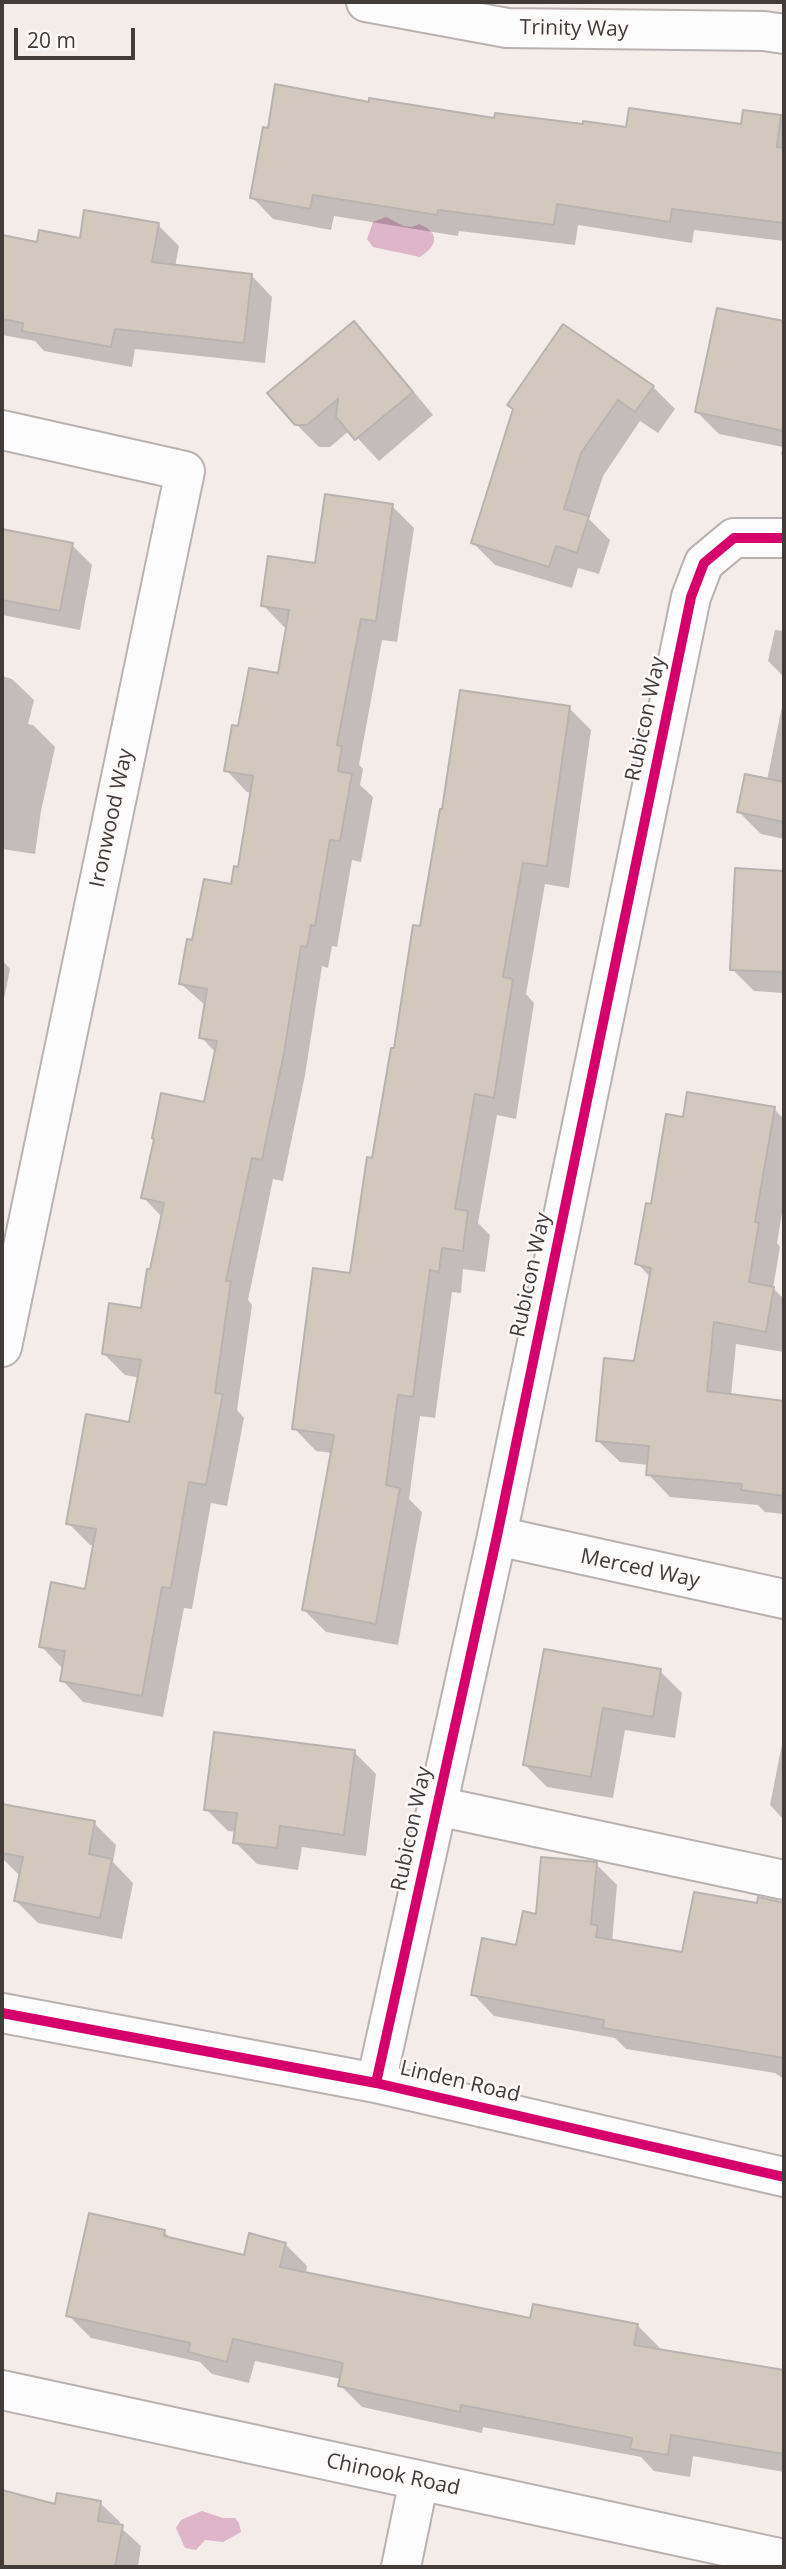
<!DOCTYPE html>
<style>
body{margin:0}
#map{position:relative;width:786px;height:2569px;overflow:hidden;background:#f4ece9;font-family:"Open Sans",sans-serif}
canvas{display:block}
.frame{position:absolute;inset:0;border:4px solid #413b39;pointer-events:none}
.scale{position:absolute;left:14px;top:28px;width:121px;height:32px;box-sizing:border-box;border:4px solid #413b39;border-top:0;padding-left:9px;font-size:21px;line-height:24px;white-space:nowrap;color:#413b39;-webkit-text-stroke:5px #fdfaf9;paint-order:stroke}
</style>
<div id="map">
<canvas width="786" height="2569"></canvas>
<div class="frame"></div>
<div class="scale">20 m</div>
</div>
<script>
const c = document.querySelector('canvas').getContext('2d');
c.lineJoin = 'round';
function fillPath(path, color) {
  c.fillStyle = color;
  c.fill(path, 'evenodd');
}
function strokePath(path, color, width, dash) {
  c.strokeStyle = color;
  c.lineWidth = width;
  c.lineCap = dash ? 'butt' : 'round';
  c.setLineDash(dash || []);
  c.stroke(path);
}
function drawText(font, color, halo, rows, align = 'center') {
  c.font = font + ' "Open Sans",sans-serif';
  c.lineWidth = 5;
  c.setLineDash([]);
  c.textBaseline = 'middle';
  c.strokeStyle = halo;
  c.fillStyle = color;
  for (const [text, x, y, turn = 0] of rows) {
    c.save();
    c.translate(x, y);
    c.rotate((+turn || 0) * Math.PI / 180);
    c.textAlign = isNaN(turn) ? turn : align;
    if (halo) c.strokeText(text, 0, 0);
    c.fillText(text, 0, 0);
    c.restore();
  }
}
fillPath(new Path2D(`
 M 386,217 C 397,221 406,232 419,224 C 441,233 437,246 420,257 L 373,247 L 367,239 L 373,222 Z
 M 202,2511 L 223,2518 L 235,2518 L 239,2523 L 241,2532 L 223,2542 L 205,2540 L 196,2550 L 185,2548 L 176,2528 L 181,2520 Z`), '#deb5c9');
fillPath(new Path2D(`
 M 370,104 L 496,120 L 628,129 L 742,126 L 780,117 L 784,121 L 784,241 L 694,230 L 692,243 L 578,225 L 575,245 L 459,231 L 458,236 L 334,216 L 331,230 L 273,219 L 252,197 L 269,130 Z
 M 158,225 L 179,246 L 175,267 L 251,275 L 272,297 L 265,363 L 135,349 L 132,367 L 44,351 L 35,341 L 2,335 L 2,237 L 39,244 L 81,240 Z
 M 718,310 L 784,323 L 784,458 L 781,454 L 783,447 L 719,434 L 697,412 Z
 M 354,324 L 376,346 L 433,415 L 379,461 L 350,430 L 330,447 L 319,447 L 296,424 Z
 M 564,326 L 653,387 L 675,409 L 658,433 L 640,421 L 603,476 L 589,519 L 610,540 L 599,574 L 578,568 L 572,588 L 495,565 L 473,543 Z
 M 392,506 L 414,528 L 397,642 L 382,640 L 359,765 L 363,769 L 360,785 L 373,797 L 361,862 L 352,860 L 337,947 L 332,946 L 328,968 L 322,966 L 305,1075 L 283,1181 L 273,1179 L 248,1300 L 252,1305 L 237,1410 L 244,1418 L 227,1506 L 211,1503 L 192,1609 L 184,1608 L 163,1717 L 83,1702 L 62,1680 L 62,1668 L 41,1646 L 86,1591 L 95,1546 L 90,1545 L 68,1523 L 131,1424 L 140,1378 L 125,1375 L 104,1354 L 142,1310 L 152,1271 L 163,1218 L 143,1197 L 206,1104 L 216,1053 L 201,1037 L 206,1006 L 181,984 L 194,942 L 232,886 L 239,869 L 252,793 L 247,792 L 226,770 L 240,729 L 279,675 L 288,627 L 284,627 L 263,605 Z
 M 2,531 L 72,545 L 92,565 L 80,630 L 2,615 Z
 M 775,630 L 784,631 L 784,677 L 768,661 Z
 M 2,676 L 12,679 L 34,700 L 28,724 L 33,725 L 55,747 L 41,811 L 35,854 L 2,849 Z
 M 784,697 L 784,839 L 761,834 L 739,812 L 767,780 Z
 M 569,708 L 591,730 L 569,888 L 545,884 L 526,994 L 534,1003 L 516,1119 L 497,1115 L 478,1223 L 490,1235 L 485,1272 L 463,1269 L 461,1293 L 452,1292 L 435,1418 L 420,1416 L 409,1499 L 422,1512 L 398,1645 L 326,1632 L 304,1610 L 333,1453 L 316,1451 L 294,1428 L 352,1275 L 422,928 Z
 M 737,870 L 784,872 L 784,993 L 754,991 L 732,969 Z
 M 2,960 L 10,969 L 2,1009 Z
 M 774,1109 L 784,1119 L 784,1201 L 777,1243 L 780,1247 L 773,1288 L 784,1299 L 784,1352 L 736,1344 L 731,1396 L 784,1403 L 784,1514 L 765,1512 L 758,1505 L 670,1497 L 648,1474 L 649,1465 L 620,1462 L 597,1440 L 636,1363 L 651,1278 L 637,1263 L 652,1206 L 685,1119 Z
 M 545,1651 L 660,1671 L 682,1693 L 675,1738 L 625,1730 L 613,1798 L 547,1787 L 525,1765 Z
 M 784,1734 L 784,1820 L 770,1805 Z
 M 354,1752 L 376,1774 L 366,1856 L 302,1847 L 298,1870 L 257,1864 L 235,1842 L 236,1832 L 228,1831 L 206,1809 Z
 M 4,1806 L 94,1823 L 116,1845 L 113,1862 L 133,1883 L 122,1939 L 38,1923 L 16,1901 L 21,1874 L 18,1874 L 2,1858 Z
 M 596,1864 L 617,1885 L 612,1942 L 684,1954 L 758,1905 L 759,1899 L 784,1905 L 784,2079 L 775,2073 L 626,2049 L 615,2038 L 494,2016 L 473,1994 L 518,1947 L 537,1916 Z
 M 164,2232 L 172,2239 L 245,2258 L 285,2244 L 307,2266 L 306,2274 L 532,2320 L 638,2326 L 660,2348 L 659,2351 L 784,2376 L 784,2472 L 693,2456 L 690,2477 L 654,2471 L 641,2457 L 483,2427 L 482,2433 L 362,2407 L 340,2385 L 341,2379 L 255,2361 L 249,2383 L 212,2374 L 200,2362 L 91,2338 L 68,2315 Z
 M 2,2492 L 56,2506 L 100,2503 L 120,2522 L 119,2526 L 141,2546 L 138,2567 L 2,2567 Z`), '#0003');
const building = new Path2D(`
 M 275,84 L 369,102 L 369,98 L 494,118 L 495,113 L 583,124 L 583,121 L 626,127 L 629,108 L 741,124 L 743,110 L 781,115 L 777,147 L 784,148 L 784,223 L 672,209 L 670,222 L 557,204 L 554,225 L 438,210 L 437,215 L 313,195 L 310,209 L 250,198 L 263,127 L 268,128 Z
 M 84,210 L 159,223 L 152,262 L 252,274 L 244,343 L 115,329 L 111,347 L 22,331 L 23,323 L 2,319 L 2,235 L 37,242 L 39,230 L 80,238 Z
 M 717,308 L 784,321 L 784,431 L 695,412 Z
 M 354,321 L 413,392 L 355,440 L 336,417 L 338,399 L 307,425 L 295,425 L 267,393 Z
 M 563,324 L 654,386 L 635,412 L 618,400 L 581,453 L 564,509 L 589,516 L 577,553 L 556,546 L 549,567 L 471,543 L 513,409 L 507,405 Z
 M 325,494 L 393,504 L 376,621 L 361,619 L 337,745 L 342,746 L 338,771 L 352,774 L 340,841 L 330,840 L 315,926 L 311,925 L 307,947 L 301,946 L 284,1053 L 262,1160 L 252,1158 L 226,1281 L 231,1281 L 215,1393 L 223,1394 L 206,1485 L 189,1482 L 171,1588 L 162,1587 L 142,1696 L 60,1681 L 65,1651 L 39,1647 L 51,1582 L 85,1589 L 96,1529 L 66,1524 L 86,1414 L 129,1422 L 141,1360 L 102,1354 L 109,1303 L 141,1308 L 147,1269 L 150,1269 L 164,1203 L 141,1198 L 154,1139 L 152,1138 L 161,1093 L 204,1102 L 217,1041 L 199,1038 L 207,989 L 179,984 L 187,939 L 192,940 L 204,879 L 231,884 L 234,866 L 238,867 L 253,776 L 224,771 L 232,725 L 238,726 L 249,668 L 278,673 L 289,610 L 261,606 L 268,556 L 315,563 Z
 M 2,529 L 73,543 L 60,611 L 2,600 Z
 M 460,690 L 570,706 L 547,866 L 523,863 L 503,977 L 513,979 L 494,1098 L 475,1094 L 455,1209 L 468,1211 L 463,1251 L 442,1248 L 439,1272 L 430,1270 L 413,1397 L 398,1395 L 386,1485 L 400,1488 L 376,1624 L 302,1610 L 334,1435 L 292,1429 L 313,1268 L 350,1273 L 367,1157 L 372,1158 L 391,1048 L 394,1048 L 413,925 L 420,926 L 440,809 L 442,809 Z
 M 745,774 L 784,782 L 784,822 L 737,812 Z
 M 735,868 L 784,871 L 784,972 L 730,970 Z
 M 687,1092 L 775,1107 L 755,1222 L 759,1223 L 749,1282 L 774,1287 L 766,1332 L 714,1322 L 707,1391 L 784,1401 L 784,1496 L 741,1490 L 742,1484 L 646,1475 L 649,1446 L 596,1441 L 604,1358 L 634,1361 L 651,1268 L 635,1264 L 646,1203 L 651,1204 L 666,1114 L 683,1117 Z
 M 544,1649 L 661,1669 L 653,1717 L 603,1708 L 591,1777 L 523,1765 Z
 M 214,1732 L 355,1750 L 344,1835 L 280,1826 L 277,1848 L 233,1843 L 237,1813 L 204,1810 Z
 M 2,1804 L 95,1821 L 89,1854 L 112,1859 L 100,1918 L 14,1901 L 23,1857 L 2,1853 Z
 M 541,1857 L 597,1862 L 591,1924 L 598,1926 L 596,1937 L 682,1952 L 694,1892 L 757,1903 L 758,1897 L 784,1903 L 784,2058 L 603,2028 L 604,2020 L 471,1995 L 482,1938 L 516,1945 L 523,1911 L 536,1914 Z
 M 89,2213 L 165,2230 L 164,2236 L 244,2255 L 249,2233 L 286,2243 L 280,2267 L 530,2318 L 533,2304 L 638,2324 L 634,2345 L 784,2370 L 784,2454 L 671,2435 L 668,2455 L 630,2449 L 632,2438 L 461,2405 L 460,2412 L 338,2386 L 343,2363 L 233,2339 L 227,2362 L 188,2352 L 190,2343 L 66,2316 Z
 M 2,2490 L 55,2504 L 57,2493 L 101,2501 L 98,2521 L 123,2525 L 115,2567 L 2,2567 Z`);
fillPath(building, '#d3c8be');
strokePath(building, '#b8b3b0', 2);
const minor = new Path2D(`
 M 366,2 L 507,28 L 764,31 L 784,34
 M 2,430 L 185,471 L 2,1347
 M 497,1536 L 784,1599
 M 437,1806 L 784,1880
 M 2,2013 L 376,2083 L 784,2177
 M 376,2083 L 497,1536 L 691,597 L 704,563 L 734,538 L 784,538
 M 2,2390 L 784,2559
 M 401,2567 L 419,2480`);
strokePath(minor, '#b9b2b0', 42);
strokePath(minor, '#fdfcfc', 38);
strokePath(new Path2D(`
 M 2,2013 L 376,2083 L 784,2177
 M 376,2083 L 497,1536 L 691,597 L 704,563 L 734,538 L 784,538`), '#d6006c', 10);
drawText('21px', '#413b39', '#fdfaf9', [
 ["Trinity Way",574,29,1],
 ["Rubicon Way",646,719,-78],
 ["Ironwood Way",112,818,-78],
 ["Rubicon Way",531,1275,-78],
 ["Merced Way",640,1569,12],
 ["Rubicon Way",412,1829,-78],
 ["Linden Road",460,2082,13],
 ["Chinook Road",393,2475,12]
]);
</script>
